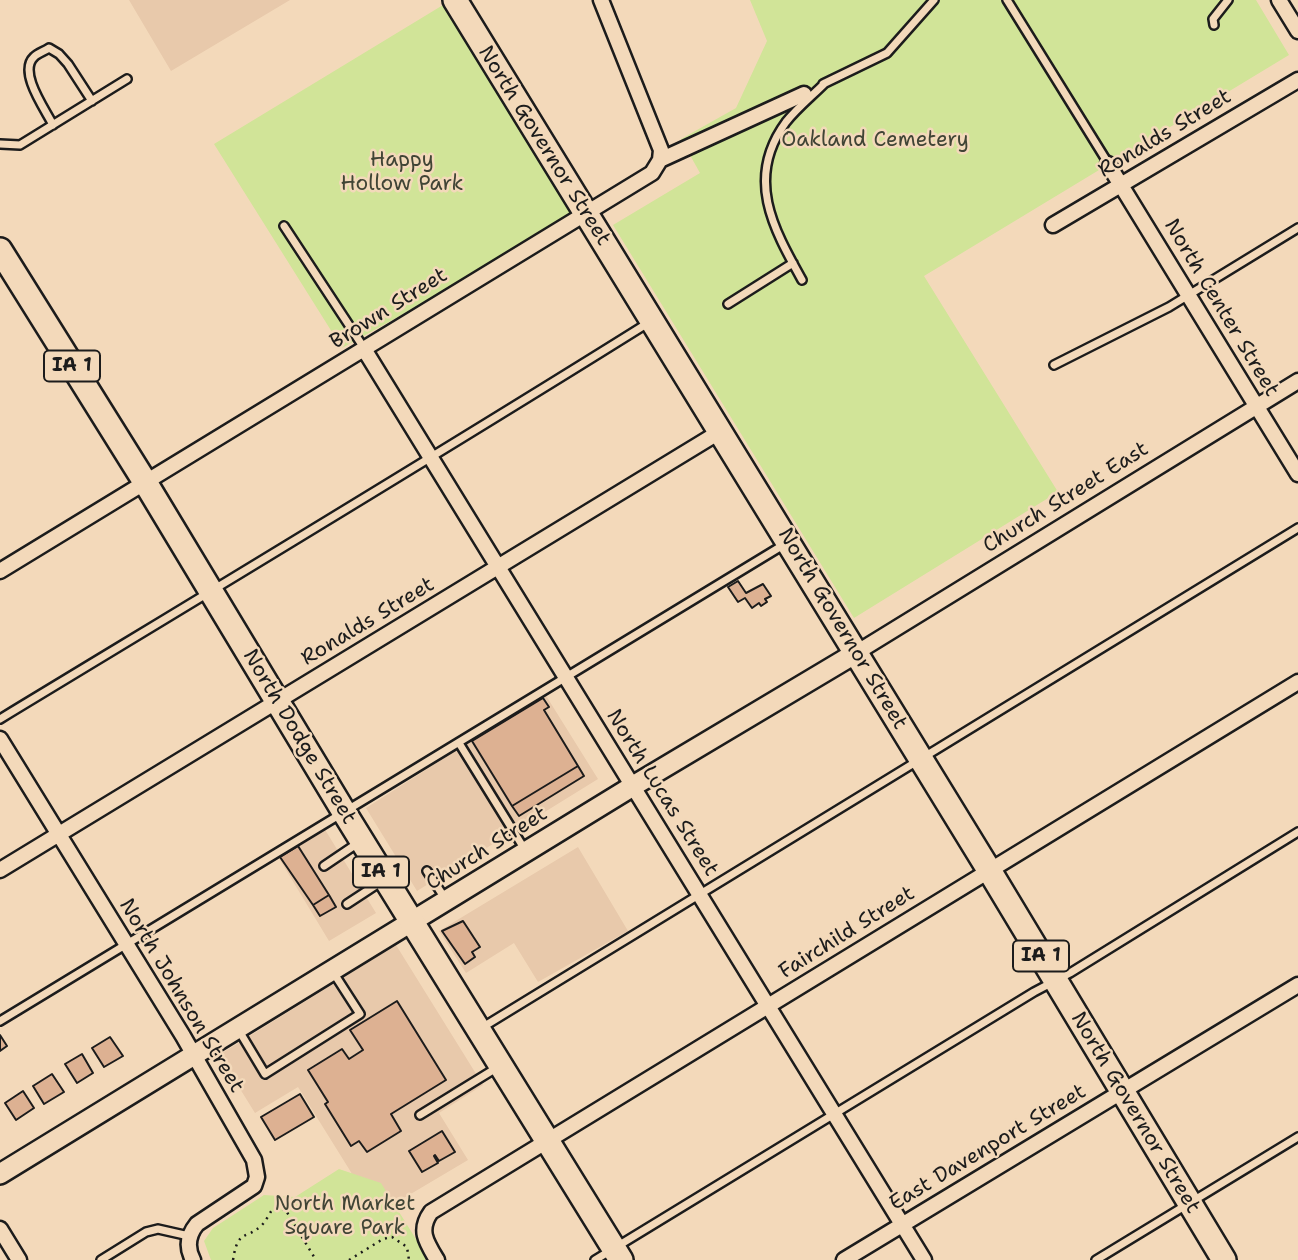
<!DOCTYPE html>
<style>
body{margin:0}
canvas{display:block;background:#f3d9ba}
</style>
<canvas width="1298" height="1260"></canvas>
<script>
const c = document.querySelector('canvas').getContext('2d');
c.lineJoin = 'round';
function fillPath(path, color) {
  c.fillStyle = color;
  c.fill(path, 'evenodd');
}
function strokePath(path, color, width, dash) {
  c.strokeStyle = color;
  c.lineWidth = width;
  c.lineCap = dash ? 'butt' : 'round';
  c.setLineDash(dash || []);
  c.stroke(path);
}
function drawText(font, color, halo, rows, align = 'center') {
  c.font = font + ' "Shantell Sans",sans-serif';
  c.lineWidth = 5;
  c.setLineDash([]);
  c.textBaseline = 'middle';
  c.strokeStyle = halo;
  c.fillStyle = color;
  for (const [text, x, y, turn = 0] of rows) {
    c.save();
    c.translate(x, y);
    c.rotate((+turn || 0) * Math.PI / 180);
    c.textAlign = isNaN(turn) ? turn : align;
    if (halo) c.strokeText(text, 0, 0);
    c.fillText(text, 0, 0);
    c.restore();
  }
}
fillPath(new Path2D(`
 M 129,0 L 290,0 L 171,71 Z
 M 545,694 L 598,779 L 417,891 L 366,808 Z
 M 324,828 L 376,913 L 329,941 L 277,855 Z
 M 578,847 L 628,931 L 538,982 L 514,943 L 466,973 L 439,931 Z
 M 396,945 L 483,1085 L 439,1113 L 468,1160 L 377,1214 L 298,1087 L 255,1113 L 219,1055 Z`), '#e8c9ab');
fillPath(new Path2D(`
 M 750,0 L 1256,0 L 1289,55 L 924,276 L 1058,492 L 854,618 L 613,225 L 700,173 L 681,139 L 736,108 L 767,41 Z
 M 443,5 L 585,213 L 342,348 L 214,144 Z
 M 339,1169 L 381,1183 L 429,1260 L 211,1260 L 204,1241 L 213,1228 L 264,1195 L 295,1197 Z`), '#d1e498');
const building = new Path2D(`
 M 738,581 L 746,593 L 763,584 L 771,596 L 765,599 L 767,602 L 761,606 L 759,603 L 752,608 L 745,598 L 738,602 L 728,587 Z
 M 543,698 L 549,707 L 544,710 L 578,766 L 512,806 L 472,741 Z
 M 578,766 L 584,776 L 519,816 L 512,806 Z
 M 298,846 L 329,895 L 313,905 L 280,857 Z
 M 329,895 L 336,907 L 320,916 L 313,905 Z
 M 463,921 L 480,947 L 472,952 L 475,957 L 465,964 L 442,931 Z
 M 397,1001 L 446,1080 L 391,1114 L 401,1131 L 367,1152 L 359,1141 L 351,1146 L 325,1104 L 328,1102 L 308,1070 L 342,1049 L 349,1059 L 363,1050 L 350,1030 Z
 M 0,1035 L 7,1046 L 0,1051 Z
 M 110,1037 L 123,1056 L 104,1067 L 92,1048 Z
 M 82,1054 L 93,1073 L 77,1083 L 65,1064 Z
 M 52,1074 L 64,1092 L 44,1104 L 33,1086 Z
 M 23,1091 L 34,1108 L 16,1120 L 5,1103 Z
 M 300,1094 L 314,1117 L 275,1140 L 261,1117 Z
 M 442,1131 L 455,1152 L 439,1161 L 435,1155 L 434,1156 L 438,1163 L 422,1172 L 409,1151 Z`);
fillPath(building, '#ddb192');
strokePath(building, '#1c1c1c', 2);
const lane = new Path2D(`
 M 1007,0 L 1108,163
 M 1214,25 L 1213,19 L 1228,0
 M 823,84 L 887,53 L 934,0
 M 53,125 C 45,109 18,72 34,57 C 38,53 45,51 49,48 L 59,54 L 68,64 L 92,101
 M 0,144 L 20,145 L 127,79
 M 284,226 L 364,348
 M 802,280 C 773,228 745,178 786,122 C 797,108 812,96 825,83
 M 728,304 L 793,263
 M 1054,365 L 1169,307 L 1298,228
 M 0,719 C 216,588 434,457 648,323
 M 459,743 L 525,850
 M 324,866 L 358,843
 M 427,871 L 446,900
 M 347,904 L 382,881
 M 0,1021 L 785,544
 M 483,1027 L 1298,528
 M 238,1029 L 265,1074 L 360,1014 L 333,972
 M 420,1115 L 498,1067
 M 101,1260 L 146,1232 L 158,1229 L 189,1236
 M 595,1260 L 1034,992 L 1070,973 L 1298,832
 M 1096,1260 L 1298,1137`);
const street = new Path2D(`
 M 601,0 L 661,150 L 660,160
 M 1279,0 L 1298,31
 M 1108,164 L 1298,474
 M 1053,225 L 1298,80
 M 364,349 L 924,1260
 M 0,571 L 652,173 L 660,160 L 804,94
 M 856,653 L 1298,381
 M 0,739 L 183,1036 L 254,1160 L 257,1177 L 254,1186 L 197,1224 C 188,1235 186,1247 193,1260
 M 0,870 L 721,431
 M 0,1229 L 19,1260
 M 437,1260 C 426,1242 418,1230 431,1212 L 1298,682
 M 844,1260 L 1298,985`);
const secondary = new Path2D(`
 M 0,1174 L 633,786 L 856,653`);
const primary = new Path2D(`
 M 455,0 L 989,870 L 1224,1260
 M 0,250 L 145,482 L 344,812 L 621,1260`);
strokePath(lane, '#1c1c1c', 12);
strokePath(street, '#1c1c1c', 19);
strokePath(secondary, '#1c1c1c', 24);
strokePath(primary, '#1c1c1c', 28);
strokePath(new Path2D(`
 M 285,1209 L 288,1189
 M 233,1260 C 238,1228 245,1241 262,1225 C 266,1221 269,1214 272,1210 L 285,1209 L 316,1260
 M 349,1260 L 383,1239 L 392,1237 L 407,1247 L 409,1260`), '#1c1c1c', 2.5, [2, 5]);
strokePath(lane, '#f3d9ba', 7);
strokePath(street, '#f3d9ba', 14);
strokePath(secondary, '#f3d9ba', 19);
strokePath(primary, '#f3d9ba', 23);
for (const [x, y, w] of [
 [72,366,56],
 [381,872,56],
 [1041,956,56]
]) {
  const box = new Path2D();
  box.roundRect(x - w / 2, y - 15.5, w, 31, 5);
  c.fillStyle = '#f3d9ba';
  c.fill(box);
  strokePath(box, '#1c1c1c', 2);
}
drawText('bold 19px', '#1c1c1c', null, [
 ["IA 1",72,366],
 ["IA 1",381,872],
 ["IA 1",1041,956]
]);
drawText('21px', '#1c1c1c', '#f3d9ba', [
 ["Ronalds Street",1165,134,-31],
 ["North Governor Street",544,146,58],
 ["North Center Street",1221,308,59],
 ["Brown Street",389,309,-32],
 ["Church Street East",1066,498,-32],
 ["Ronalds Street",368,622,-31],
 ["North Governor Street",842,629,59],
 ["North Dodge Street",299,737,59],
 ["North Lucas Street",662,793,58],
 ["Church Street",487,849,-32],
 ["Fairchild Street",847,933,-32],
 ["North Johnson Street",181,996,59],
 ["North Governor Street",1135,1113,59],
 ["East Davenport Street",988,1148,-31]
]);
drawText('21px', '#404435', '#f3d9ba', [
 ["Oakland Cemetery",875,141],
 ["Happy",402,161],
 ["Hollow Park",402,185],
 ["North Market",345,1205],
 ["Square Park",345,1229]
]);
</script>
